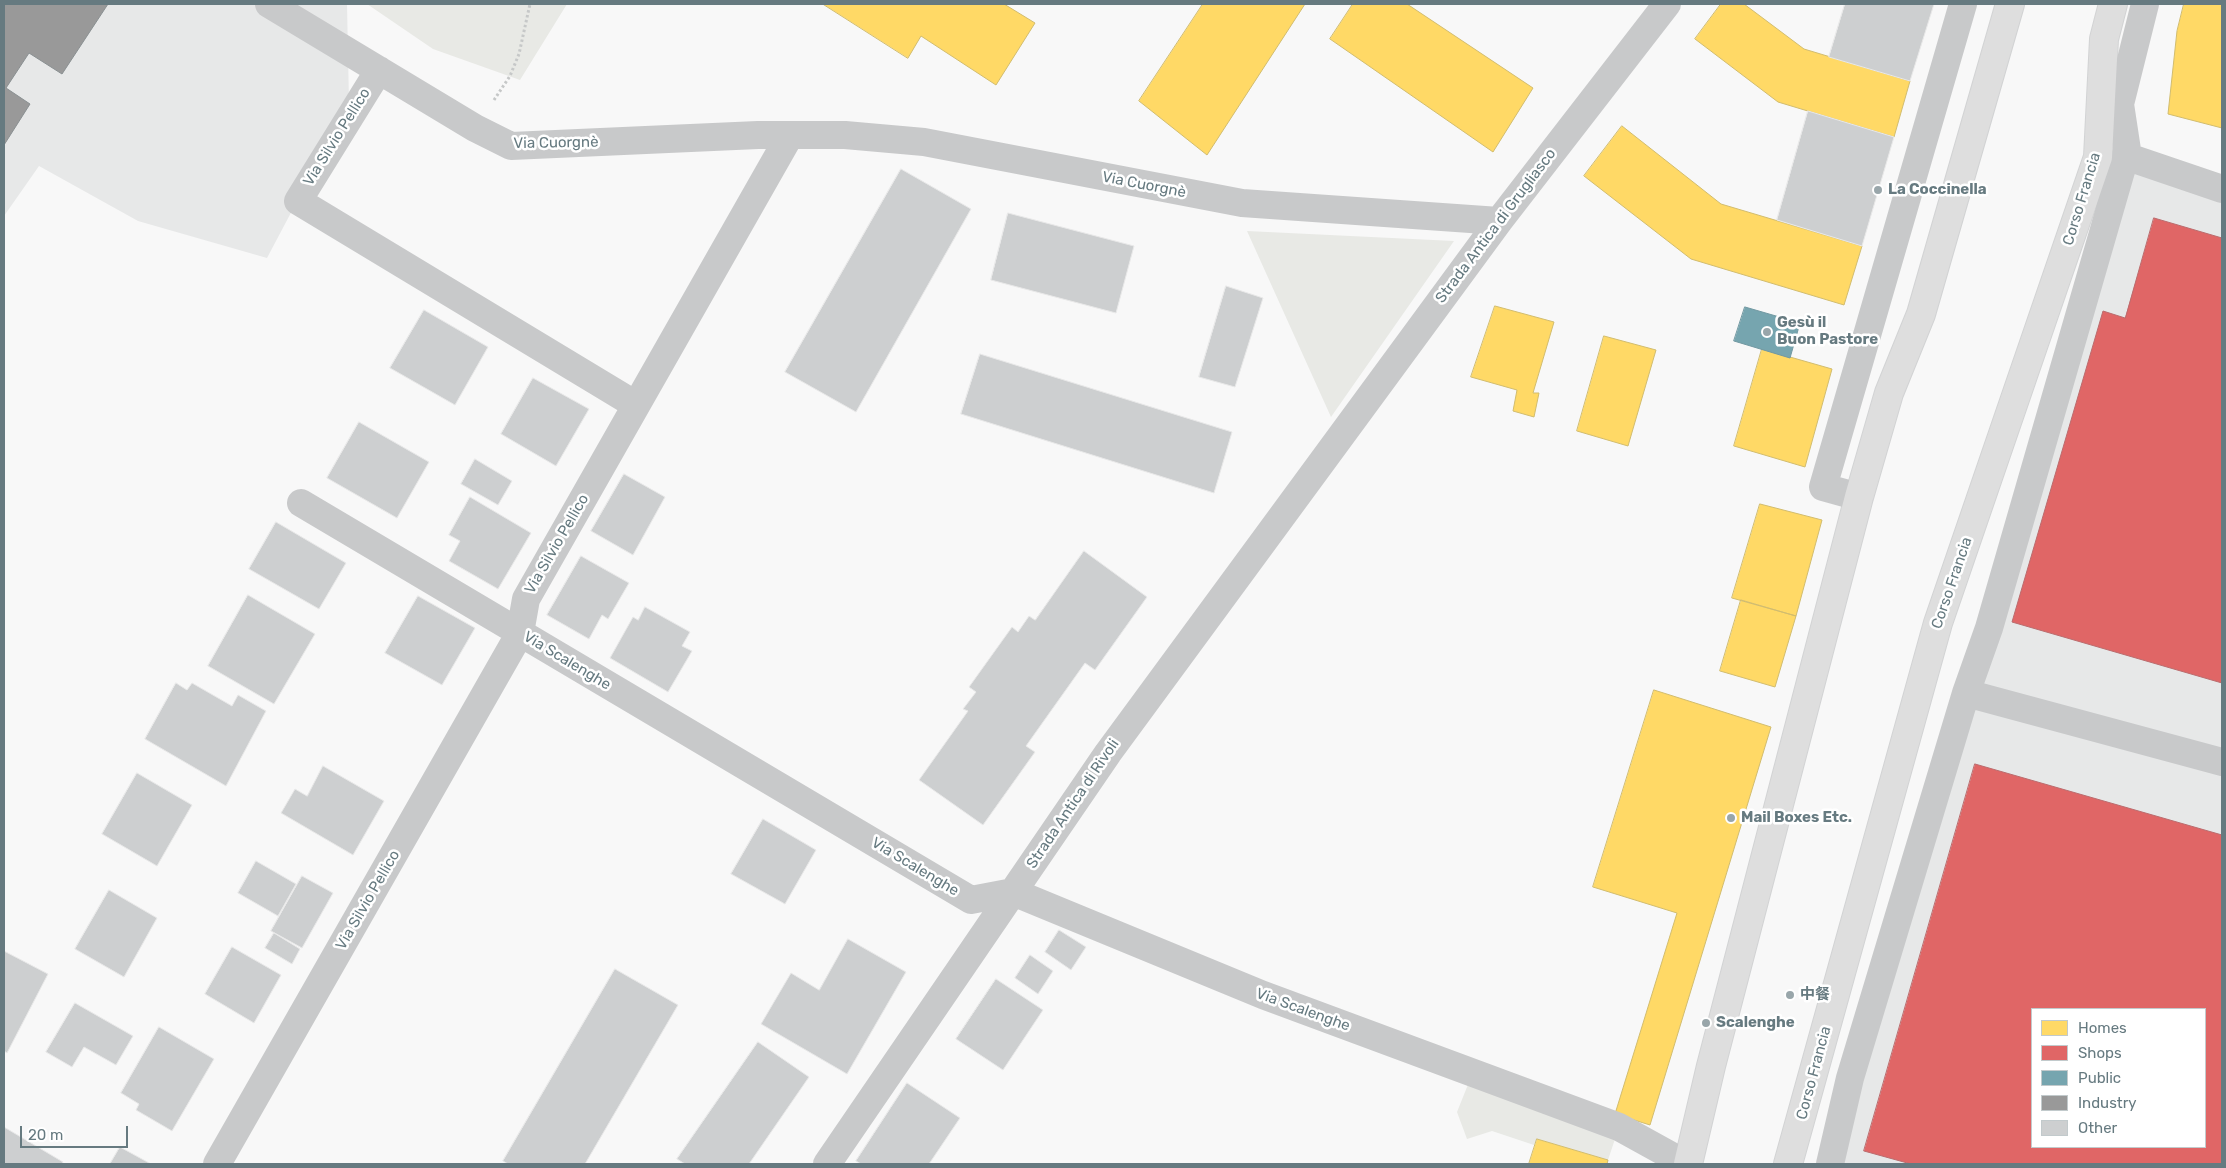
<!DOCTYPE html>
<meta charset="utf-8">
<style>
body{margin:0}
#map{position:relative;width:2226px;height:1168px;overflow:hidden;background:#f8f8f8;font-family:Rubik,sans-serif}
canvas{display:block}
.frame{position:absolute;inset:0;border:5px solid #667a80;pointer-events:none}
.legend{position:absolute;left:2031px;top:1008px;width:175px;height:140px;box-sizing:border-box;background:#fff;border:1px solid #c2cacc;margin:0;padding:6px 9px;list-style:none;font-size:15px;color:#667a80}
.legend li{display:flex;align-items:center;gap:10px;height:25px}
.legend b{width:25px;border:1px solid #c2cacc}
.scale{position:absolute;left:20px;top:1126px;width:108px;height:22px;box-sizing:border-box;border:2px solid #667a80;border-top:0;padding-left:6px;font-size:15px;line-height:18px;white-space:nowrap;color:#667a80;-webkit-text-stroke:4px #fff;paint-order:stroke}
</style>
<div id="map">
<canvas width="2226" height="1168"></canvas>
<div class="frame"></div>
<ul class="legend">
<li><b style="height:14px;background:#ffd966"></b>Homes</li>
<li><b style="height:14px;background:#e06666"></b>Shops</li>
<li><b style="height:14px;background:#76a5af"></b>Public</li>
<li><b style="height:14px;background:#999"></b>Industry</li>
<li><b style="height:14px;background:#cdcfd0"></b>Other</li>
</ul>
<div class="scale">20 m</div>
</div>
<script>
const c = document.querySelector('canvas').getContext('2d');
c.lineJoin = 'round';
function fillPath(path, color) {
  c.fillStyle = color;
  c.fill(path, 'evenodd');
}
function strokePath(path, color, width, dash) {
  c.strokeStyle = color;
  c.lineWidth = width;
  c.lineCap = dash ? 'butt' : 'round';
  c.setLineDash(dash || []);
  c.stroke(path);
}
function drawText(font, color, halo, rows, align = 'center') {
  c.font = font + ' Rubik,"Noto Sans SC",sans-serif';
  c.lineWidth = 5;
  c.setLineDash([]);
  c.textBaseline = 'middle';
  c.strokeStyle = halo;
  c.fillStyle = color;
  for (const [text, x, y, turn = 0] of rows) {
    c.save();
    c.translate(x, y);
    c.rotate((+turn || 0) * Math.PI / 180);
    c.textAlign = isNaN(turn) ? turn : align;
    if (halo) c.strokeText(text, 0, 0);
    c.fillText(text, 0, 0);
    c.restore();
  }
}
fillPath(new Path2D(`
 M 4,4 L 347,4 L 349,103 L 267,258 L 138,221 L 39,166 L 4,216 Z
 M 2127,150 L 2222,180 L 2222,1164 L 1821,1164 ZM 2032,1009 L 2205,1009 L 2205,1147 L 2032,1147 Z`), '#e7e8e8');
fillPath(new Path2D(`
 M 367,4 L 567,4 L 520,80 L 433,49 Z
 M 1247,231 L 1454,241 L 1331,417 Z
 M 1473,1072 L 1619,1127 L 1608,1160 L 1537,1139 L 1534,1145 L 1492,1131 L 1467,1139 L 1457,1112 Z`), '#e8e9e5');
const homes = new Path2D(`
 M 823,4 L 1004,4 L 1035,23 L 996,85 L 921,36 L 908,58 Z
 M 1203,4 L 1305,4 L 1207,155 L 1139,101 Z
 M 1353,4 L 1407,4 L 1533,88 L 1493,152 L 1330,39 Z
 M 1721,4 L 1744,4 L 1804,49 L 1910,81 L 1894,137 L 1778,102 L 1695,39 Z
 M 2184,4 L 2222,4 L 2222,128 L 2168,114 L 2177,31 Z
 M 1622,126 L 1721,204 L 1862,246 L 1844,305 L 1691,259 L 1584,176 Z
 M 1495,306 L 1554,322 L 1533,393 L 1539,393 L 1534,417 L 1513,411 L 1517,390 L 1471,377 Z
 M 1604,336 L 1656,350 L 1628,446 L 1577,431 Z
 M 1762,349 L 1832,369 L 1805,467 L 1734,446 Z
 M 1760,504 L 1822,520 L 1796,616 L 1732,598 Z
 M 1741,600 L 1796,616 L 1775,687 L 1720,671 Z
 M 1654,690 L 1771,727 L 1650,1125 L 1615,1114 L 1677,913 L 1593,887 Z
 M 1537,1139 L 1608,1160 L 1607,1164 L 1529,1164 Z`);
fillPath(homes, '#ffd966');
strokePath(homes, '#d1bc6e', 1);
const shops = new Path2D(`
 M 2154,218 L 2222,238 L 2222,683 L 2012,622 L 2103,311 L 2125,318 Z
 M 1975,764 L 2222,835 L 2222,1164 L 1911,1164 L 1864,1151 ZM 2032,1009 L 2205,1009 L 2205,1147 L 2032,1147 Z`);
fillPath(shops, '#e06666');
strokePath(shops, '#bb6c6e', 1);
const public = new Path2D(`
 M 1745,307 L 1800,323 L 1790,358 L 1734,341 Z`);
fillPath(public, '#76a5af');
strokePath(public, '#7198a1', 1);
const industry = new Path2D(`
 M 4,4 L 108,4 L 62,74 L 29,53 L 6,88 L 30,104 L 4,145 Z`);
fillPath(industry, '#999');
strokePath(industry, '#8a9092', 1);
const building = new Path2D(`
 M 1845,4 L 1934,4 L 1910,81 L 1829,57 Z
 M 1808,111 L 1894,137 L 1862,246 L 1777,220 Z
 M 901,169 L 971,209 L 856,412 L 785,372 Z
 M 1008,213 L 1134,246 L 1116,313 L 991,280 Z
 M 1226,286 L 1263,298 L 1235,387 L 1199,377 Z
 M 424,310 L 488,347 L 455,405 L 390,368 Z
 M 980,354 L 1232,432 L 1214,493 L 961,414 Z
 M 533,378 L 589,409 L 556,466 L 501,434 Z
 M 359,422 L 429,462 L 397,518 L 327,478 Z
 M 475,459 L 512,481 L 498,505 L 461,484 Z
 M 624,474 L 665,497 L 633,555 L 591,531 Z
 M 470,497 L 531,533 L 498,589 L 449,561 L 460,541 L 449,535 Z
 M 276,522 L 346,563 L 319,609 L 249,569 Z
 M 1084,551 L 1147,597 L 1095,670 L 1085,663 L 1026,746 L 1035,752 L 983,825 L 919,780 L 968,711 L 963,709 L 976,692 L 969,687 L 1012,627 L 1018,632 L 1029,616 L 1035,620 Z
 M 581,556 L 629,583 L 608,619 L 602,615 L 589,639 L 547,615 Z
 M 248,595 L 315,634 L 274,704 L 208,666 Z
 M 418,596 L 475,628 L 442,685 L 385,653 Z
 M 645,607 L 690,632 L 682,646 L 692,651 L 668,692 L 610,658 L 633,617 L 638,620 Z
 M 176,683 L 187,690 L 192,683 L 232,706 L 238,695 L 266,711 L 226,786 L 145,739 Z
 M 323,766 L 384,801 L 353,855 L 281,813 L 295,789 L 307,796 Z
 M 137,773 L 192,805 L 157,866 L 102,834 Z
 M 763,819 L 816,850 L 785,904 L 731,874 Z
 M 256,861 L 296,884 L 278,916 L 238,893 Z
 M 302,876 L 333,893 L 302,948 L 271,931 Z
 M 109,890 L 157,918 L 124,977 L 75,949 Z
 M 1059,930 L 1086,947 L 1071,970 L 1045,952 Z
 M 274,933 L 300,949 L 292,964 L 265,948 Z
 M 848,939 L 906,972 L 847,1074 L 761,1024 L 791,973 L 819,990 Z
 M 232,947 L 281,975 L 254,1023 L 205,994 Z
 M 4,951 L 48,974 L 7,1053 L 4,1051 Z
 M 1030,955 L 1053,971 L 1038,994 L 1015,978 Z
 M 615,969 L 678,1005 L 585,1164 L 508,1164 L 503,1161 Z
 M 996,979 L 1043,1010 L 1003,1070 L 956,1039 Z
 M 75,1003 L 133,1036 L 116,1065 L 84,1047 L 72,1067 L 46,1052 Z
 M 159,1027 L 214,1059 L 172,1131 L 136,1110 L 139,1104 L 121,1093 Z
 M 758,1042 L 809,1077 L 749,1164 L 685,1164 L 677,1159 Z
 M 907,1083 L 960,1118 L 929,1164 L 861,1164 L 856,1161 Z
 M 4,1127 L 63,1162 L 62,1164 L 4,1164 Z
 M 120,1147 L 151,1164 L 110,1164 Z`);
fillPath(building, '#cdcfd0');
strokePath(building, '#e8e8e8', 1);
const primary = new Path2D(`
 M 1688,1164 L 1711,1066 L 1859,497 L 1889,393 L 1921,314 L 2010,4
 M 1788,1164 L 1938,623 L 2098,157 L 2104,39 L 2113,4`);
strokePath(primary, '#d2d3d4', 30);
strokePath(new Path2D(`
 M 494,100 L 510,76 L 519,54 L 530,4`), '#c6c8c8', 3, [2.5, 2.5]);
strokePath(new Path2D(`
 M 269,4 L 475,128 L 511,146 L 758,135 L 845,135 L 924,142 L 1242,203 L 1499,221
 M 379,70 L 298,201 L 636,405
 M 2125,156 L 2222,189
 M 1859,497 L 1823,487 L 1963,4
 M 301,503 L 971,900 L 1013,892 L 1263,995 L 1619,1127 L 1686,1164
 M 1966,693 L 2222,762
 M 217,1164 L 520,633 L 526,599 L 790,135
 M 827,1164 L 1108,753 L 1499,221 L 1667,4
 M 1830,1164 L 1850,1078 L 1966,693 L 1989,628 L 2127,150 L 2120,104 L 2145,4`), '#c8c9ca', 28);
strokePath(primary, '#dedede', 28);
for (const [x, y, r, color] of [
 [1878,190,5,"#99a6aa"],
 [1767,332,5,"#99a6aa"],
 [1731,818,5,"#99a6aa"],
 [1790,995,5,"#99a6aa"],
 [1706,1023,5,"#99a6aa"]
]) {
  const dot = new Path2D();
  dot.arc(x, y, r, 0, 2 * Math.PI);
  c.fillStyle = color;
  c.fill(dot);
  strokePath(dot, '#fff', 2);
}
drawText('15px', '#667a80', '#fff', [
 ["Via Silvio Pellico",337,137,-58],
 ["Via Cuorgnè",556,143,-1],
 ["Via Cuorgnè",1144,185,11],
 ["Corso Francia",2082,199,-73],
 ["Strada Antica di Grugliasco",1496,226,-53],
 ["Via Silvio Pellico",557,544,-60],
 ["Corso Francia",1952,583,-71],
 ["Via Scalenghe",567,661,31],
 ["Strada Antica di Rivoli",1073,804,-56],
 ["Via Scalenghe",915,867,31],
 ["Via Silvio Pellico",368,900,-60],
 ["Via Scalenghe",1303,1010,20],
 ["Corso Francia",1814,1073,-75]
]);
drawText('bold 15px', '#667a80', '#fff', [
 ["La Coccinella",1888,190],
 ["Gesù il",1777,323],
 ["Buon Pastore",1777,340],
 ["Mail Boxes Etc.",1741,818],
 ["中餐",1800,995],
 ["Scalenghe",1716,1023]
], 'left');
</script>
